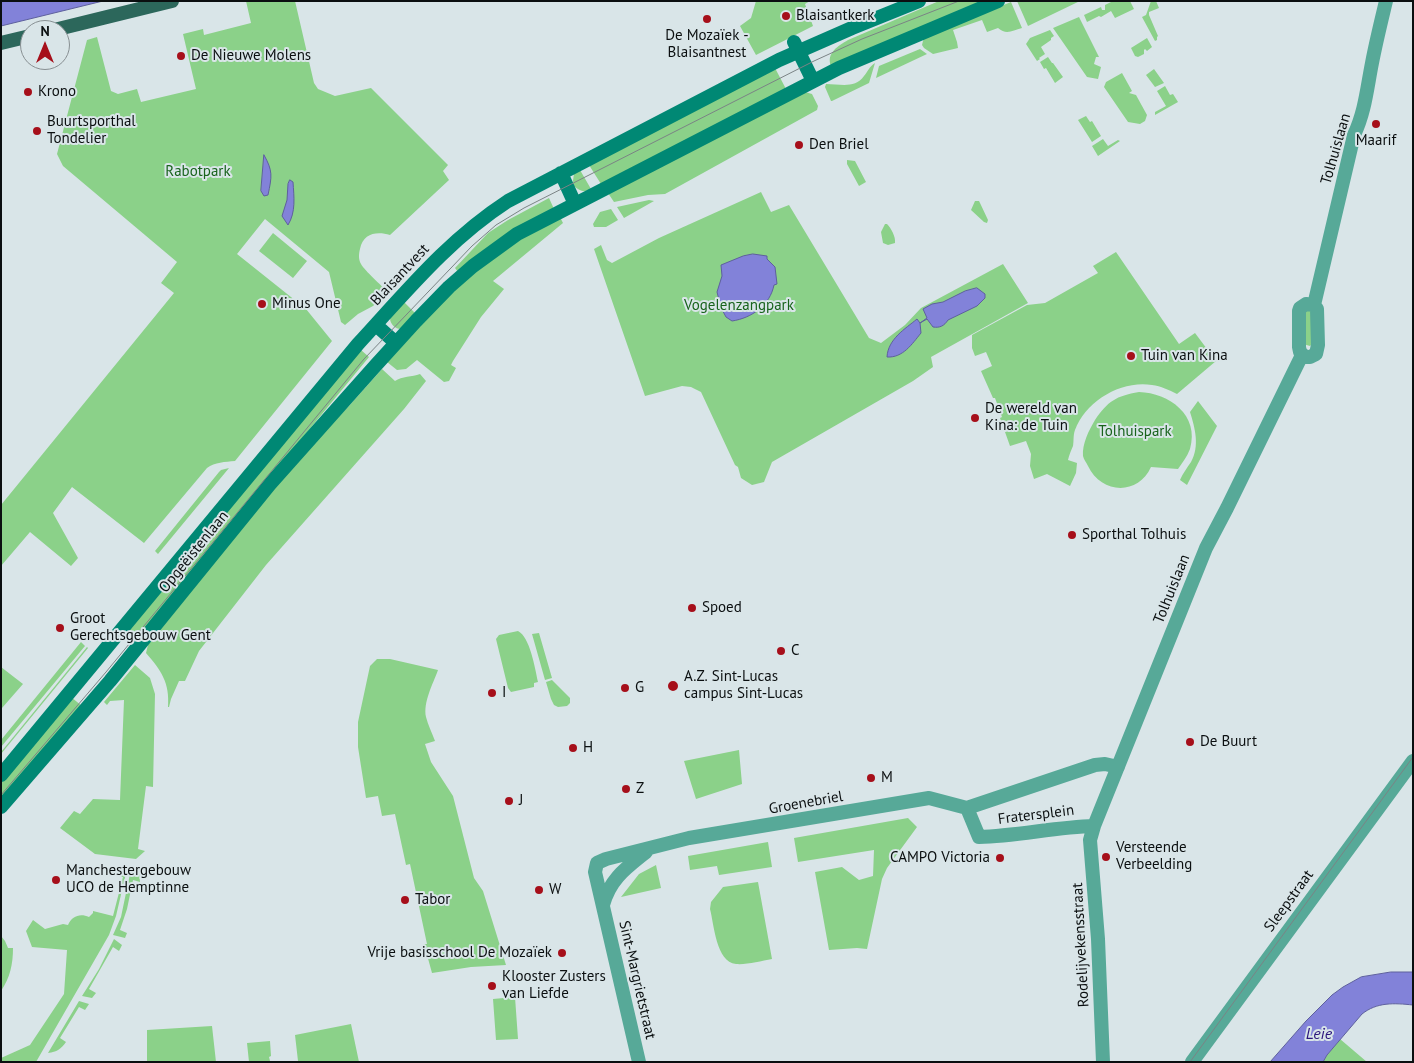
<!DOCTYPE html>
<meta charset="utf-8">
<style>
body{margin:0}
#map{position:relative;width:1414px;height:1063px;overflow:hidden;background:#d9e5e8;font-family:"PT Sans",sans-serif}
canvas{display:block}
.frame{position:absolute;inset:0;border:2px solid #0b0f10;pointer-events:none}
.north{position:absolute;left:20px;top:20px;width:50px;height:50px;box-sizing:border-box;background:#d9e5e8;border:1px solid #878f92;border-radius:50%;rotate:0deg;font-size:14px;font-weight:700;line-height:20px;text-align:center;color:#0b0f10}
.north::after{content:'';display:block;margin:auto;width:18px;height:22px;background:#a60f1a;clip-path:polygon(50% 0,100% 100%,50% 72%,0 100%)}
</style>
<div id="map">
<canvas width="1414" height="1063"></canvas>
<div class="frame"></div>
<div class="north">N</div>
</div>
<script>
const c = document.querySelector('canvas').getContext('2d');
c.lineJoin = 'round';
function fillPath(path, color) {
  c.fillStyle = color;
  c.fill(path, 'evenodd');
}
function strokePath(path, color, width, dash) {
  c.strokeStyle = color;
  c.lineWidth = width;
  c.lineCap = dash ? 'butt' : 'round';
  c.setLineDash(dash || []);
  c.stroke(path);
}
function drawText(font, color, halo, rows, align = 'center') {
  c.font = font + ' "PT Sans",sans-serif';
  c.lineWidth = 4;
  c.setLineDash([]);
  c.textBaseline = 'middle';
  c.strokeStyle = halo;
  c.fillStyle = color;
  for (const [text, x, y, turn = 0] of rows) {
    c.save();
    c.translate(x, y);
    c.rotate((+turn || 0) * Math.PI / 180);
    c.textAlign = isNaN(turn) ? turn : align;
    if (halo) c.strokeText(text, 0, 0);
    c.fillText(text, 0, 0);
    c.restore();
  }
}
fillPath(new Path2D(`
 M 246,1 L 295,1 L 314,83 L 318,89 L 335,96 L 371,88 L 448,165 L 443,171 L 449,180 L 390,235 C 377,231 363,233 360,249 C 359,253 358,259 361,264 C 365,271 381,285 388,292 L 373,306 L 358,314 L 345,325 L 341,322 L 329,272 L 265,219 L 237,254 L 306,309 L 332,341 L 235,461 C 225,462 215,462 207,468 L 144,543 L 72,487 L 53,513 L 78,558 L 71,566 L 30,532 L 1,566 L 1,505 L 174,293 L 161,283 L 177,262 L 63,166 L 57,154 L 87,40 L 97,37 L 111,91 L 118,94 L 137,89 L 141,102 L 196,89 L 183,34 L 203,29 L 204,35 L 251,23 Z
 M 756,1 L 810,1 L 805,4 L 813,26 L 756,55 L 740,26 L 751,18 Z
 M 939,1 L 986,1 L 831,66 C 826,53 838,46 848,40 Z
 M 1017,1 L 1080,1 L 1028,26 Z
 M 1113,1 L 1130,1 L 1134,9 L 1115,18 L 1111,11 L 1101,17 L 1099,16 L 1087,22 L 1084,15 L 1101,7 L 1102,10 L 1105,10 L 1105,5 Z
 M 1151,1 L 1156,1 L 1159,8 L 1149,12 L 1149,15 L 1158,36 L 1157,37 L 1157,40 L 1155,41 L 1142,17 L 1146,15 Z
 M 1011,2 L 1022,28 C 1012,31 1006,35 998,28 L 987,32 L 982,20 L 953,30 L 957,42 L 958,48 L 933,54 L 924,48 L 922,45 L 924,37 Z
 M 1079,17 L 1099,57 L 1096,57 L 1094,64 L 1101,67 L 1098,79 L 1087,77 L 1053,28 Z
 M 1050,30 L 1054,36 L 1051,38 L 1051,40 L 1041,47 L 1045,54 L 1039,58 L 1040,59 L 1037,61 L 1026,44 L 1030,38 Z
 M 1147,38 L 1152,47 L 1147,51 L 1145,49 L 1144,50 L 1144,54 L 1138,57 L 1135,56 L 1131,48 Z
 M 920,49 L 927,54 L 876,78 L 879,66 Z
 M 1048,57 L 1052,63 L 1053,63 L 1063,77 L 1055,83 L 1046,68 L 1044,69 L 1040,62 Z
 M 875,63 L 869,83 L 832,101 L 831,101 L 825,87 L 826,84 C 840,84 855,89 864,76 C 868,71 869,67 875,63 Z
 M 775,68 L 786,89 L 601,184 L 589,165 Z
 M 1154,69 L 1164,83 L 1155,87 L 1146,75 Z
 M 1122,73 L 1132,91 L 1129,93 L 1136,95 L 1147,115 L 1145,121 L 1140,124 L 1128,122 L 1104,87 L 1106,82 Z
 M 1165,86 L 1170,95 L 1173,94 L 1178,102 L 1155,115 L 1155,112 L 1166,106 L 1157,91 Z
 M 805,92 L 812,94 L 818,106 L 817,110 L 665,194 L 648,195 L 614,202 L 608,193 Z
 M 1086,116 L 1090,122 L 1092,121 L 1101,136 L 1092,142 L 1078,120 Z
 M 1103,139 L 1108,146 L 1118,140 L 1120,141 L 1098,156 L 1092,146 Z
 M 847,160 L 855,161 L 866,182 L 859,186 L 847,164 Z
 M 580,170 L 591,189 C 584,193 580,191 574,186 L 573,181 L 574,173 Z
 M 761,192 L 771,212 L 789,205 L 869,338 L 881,343 L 905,325 L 921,308 L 1003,264 L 1028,303 L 931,357 L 933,367 L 913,381 L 772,462 L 764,482 L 752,485 L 741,478 L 738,467 L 735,465 L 701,392 L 691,387 L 682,386 L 645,396 L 594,249 L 601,245 L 607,260 L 612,263 L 659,238 Z
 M 549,198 L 554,209 L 458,272 L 455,268 L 488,233 L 508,220 Z
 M 649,200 L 654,201 L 624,218 L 617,207 Z
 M 975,201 L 979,201 L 980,203 L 988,220 L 987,223 L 984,222 L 971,210 Z
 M 611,209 L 618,220 L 606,227 L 594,227 L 593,224 L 600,212 Z
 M 560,217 L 563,223 L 493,281 L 504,289 L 481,317 L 453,361 L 451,365 L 456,368 L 449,381 L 444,382 L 417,360 L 406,369 L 397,370 L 387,362 L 419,325 L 470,275 L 524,236 Z
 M 885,224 L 887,224 C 891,228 896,237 895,243 L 888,245 L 883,243 L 881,232 Z
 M 273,233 L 307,261 L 293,278 L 259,251 Z
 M 1116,252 L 1179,344 L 1195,333 L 1216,361 L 1177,394 C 1169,390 1161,386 1152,385 C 1121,380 1086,401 1075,430 C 1073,435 1074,441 1073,446 C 1071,451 1069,455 1068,460 L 1077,463 L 1076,473 L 1070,486 L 1047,474 L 1034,479 L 1030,466 L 1031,454 L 1026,441 L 1010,446 L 1000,418 L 1002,417 L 995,398 L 993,398 L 981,371 L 992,366 L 986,352 L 975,356 L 972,348 L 972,335 L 1027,305 L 1045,303 L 1098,273 L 1093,266 Z
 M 404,302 L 415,313 L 401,329 C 395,329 390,324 390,318 Z
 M 1312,310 L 1314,342 L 1310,346 L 1303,344 L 1302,311 Z
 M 361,350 L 369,357 L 139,636 L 136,638 C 131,637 129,635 129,629 Z
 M 382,369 L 395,381 C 402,376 412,377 420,374 L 426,381 L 404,409 L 266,565 L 199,651 L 185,681 L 179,681 L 171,699 L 169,707 L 168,707 C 170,683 161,670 146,653 L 150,637 L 316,437 L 348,407 Z
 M 1139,392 C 1169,393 1200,415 1190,449 C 1187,457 1182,463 1178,469 L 1151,467 C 1138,496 1101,494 1088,466 C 1086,462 1084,460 1083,456 C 1082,444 1089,430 1095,420 C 1108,401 1116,396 1139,392 Z
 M 1198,401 L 1217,426 L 1187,485 L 1180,480 C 1183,473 1187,468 1191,462 C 1200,446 1195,428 1190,412 Z
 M 229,468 L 158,554 L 155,551 L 219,472 L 221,470 Z
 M 518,631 C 530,637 535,668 538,682 L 534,683 L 534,687 L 511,692 L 508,688 L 496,639 L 499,635 Z
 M 539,633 L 552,678 L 545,680 L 532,634 Z
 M 81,642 L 85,646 L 1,747 L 1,740 Z
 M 87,647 L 88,648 L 1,754 L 1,752 Z
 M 377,659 L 390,659 L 438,670 C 433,684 423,702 426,717 C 428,725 432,733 435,741 L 425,744 L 431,762 L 453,796 L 474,878 L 483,891 L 506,965 L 471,967 L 432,973 L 424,944 L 427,944 L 410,864 L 406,865 L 395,814 L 382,816 L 378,796 L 366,798 L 358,747 L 358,722 L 370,666 Z
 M 135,665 L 150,678 L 155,694 L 153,787 L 146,786 L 138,849 L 145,851 L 136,859 L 95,854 L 60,828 L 74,811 L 80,814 L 93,799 L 120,800 L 124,700 L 110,701 L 107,705 L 104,702 Z
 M 1,667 L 23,684 L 2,708 L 1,708 Z
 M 552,680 L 570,698 L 570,703 L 567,706 L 558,707 L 554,705 L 551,699 L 546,682 Z
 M 71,697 L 82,706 L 1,800 L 1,782 Z
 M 739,750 L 742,784 L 696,799 L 684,761 Z
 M 908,818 L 917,827 L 887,868 L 882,879 L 867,949 L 857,948 L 829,950 L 815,872 L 842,867 L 859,880 L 873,876 L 874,850 L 798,862 L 794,838 Z
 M 768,842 L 772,867 L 719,875 L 717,866 L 690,870 L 688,856 Z
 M 656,865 L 661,888 L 621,897 L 639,874 Z
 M 119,867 L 127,869 L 116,916 L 109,935 L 36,1062 L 1,1062 L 1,1058 L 30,1045 L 64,994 L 67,950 L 32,947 L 26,931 L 33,920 L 45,929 L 63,924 L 68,925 C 72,916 80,913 89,917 L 93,913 L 93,911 L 113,916 L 123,877 L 117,875 Z
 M 131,869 L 135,870 L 139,872 L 140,882 L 133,880 L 127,909 L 120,930 L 127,933 L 125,938 L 113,935 L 121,917 Z
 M 758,882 L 772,959 C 761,961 746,965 736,964 C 716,962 714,924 710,909 L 711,902 L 723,887 Z
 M 1,936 L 5,941 L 8,948 L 13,948 C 13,964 10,978 1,991 Z
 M 114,939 L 122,945 L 119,951 L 113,947 L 89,989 L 96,993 L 92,998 L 82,996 L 99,969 Z
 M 515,997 L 518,1039 L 496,1040 L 493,999 Z
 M 79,1001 L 89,1004 L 85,1010 L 79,1007 L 60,1038 L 66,1042 C 61,1049 57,1052 48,1053 Z
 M 351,1024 L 359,1062 L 293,1062 L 298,1061 L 295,1035 Z
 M 212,1026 L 216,1062 L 147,1062 L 147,1030 Z
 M 1340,1039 L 1367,1062 L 1323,1062 L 1327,1055 Z
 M 270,1041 L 271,1056 L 269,1057 L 270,1061 L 272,1062 L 249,1062 L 247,1043 Z`), '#8bd189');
const water = new Path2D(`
 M 1,1 L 103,1 L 1,26 Z
 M 264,155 C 273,171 272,176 268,195 L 264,196 L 261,191 Z
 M 290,180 L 293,182 C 294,197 296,212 288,225 L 282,216 L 287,200 L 288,184 Z
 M 753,254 L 767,256 L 767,259 L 775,267 L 777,284 L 774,285 C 770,305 752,318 732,321 L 726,317 L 718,302 L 719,300 L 717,292 L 722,276 L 721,265 L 743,256 Z
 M 977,288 L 985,294 L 985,298 L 977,306 L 948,320 C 944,326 940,328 933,327 L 927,319 L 920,323 L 921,333 C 912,344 903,358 887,357 C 888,339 905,329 917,319 L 920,323 L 927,318 L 923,309 L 932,304 L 943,302 L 965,291 Z
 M 1391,972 L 1413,972 L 1413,1005 C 1394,1003 1377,1002 1362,1014 L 1327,1055 L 1323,1062 L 1270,1062 L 1306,1021 L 1332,995 L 1343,987 L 1361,977 Z`);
fillPath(water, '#8282d9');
strokePath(water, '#5e609d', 1);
strokePath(new Path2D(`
 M 1314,305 L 1306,304 L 1300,308 L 1299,311 L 1299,347 L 1300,352 L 1305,357 L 1310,357 L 1316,354 L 1318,345 L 1317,309 L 1314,305 L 1354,135 C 1365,112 1367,88 1372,63 C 1376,42 1381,22 1386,1
 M 967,808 L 1095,765 L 1105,764 L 1118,767
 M 967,808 L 979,837 C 1018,836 1055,827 1094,826
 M 603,905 C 610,879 626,868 646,852
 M 639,1062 L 595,872 L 597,863 L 606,859 L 689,838 L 929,798 L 967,808
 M 1103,1062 L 1098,939 L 1090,840 L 1094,826 L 1206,548 L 1227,508 L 1302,355
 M 1192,1062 L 1413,761`), '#57a998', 14);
strokePath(new Path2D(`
 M 794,42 L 813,81
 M 561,173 L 575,204
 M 376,325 L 396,343
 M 1,775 L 358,344 C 406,292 448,240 508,201 L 779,60 L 852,28 L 919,1
 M 1,807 L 110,681 L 270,484 L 376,365 L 416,321 L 449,287 L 473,266 L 517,234 L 839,68 L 998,1`), '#008874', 14);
strokePath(new Path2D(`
 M 54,30 L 172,1
 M 1,43 L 30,36`), '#2c675b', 14);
strokePath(new Path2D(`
 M 1,795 L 106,672 L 364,359 L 472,246 L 496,225 L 524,208 L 814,61 L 862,39 L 959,1
 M 1190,1062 L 1413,757`), '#7b8385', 1);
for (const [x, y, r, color] of [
 [786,16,5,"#a60f1a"],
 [707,19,5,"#a60f1a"],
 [181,56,5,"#a60f1a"],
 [28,92,5,"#a60f1a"],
 [1376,124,5,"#a60f1a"],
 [37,131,5,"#a60f1a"],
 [799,145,5,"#a60f1a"],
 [262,304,5,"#a60f1a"],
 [1131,356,5,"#a60f1a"],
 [975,418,5,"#a60f1a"],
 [1072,535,5,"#a60f1a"],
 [692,608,5,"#a60f1a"],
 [60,628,5,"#a60f1a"],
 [781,651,5,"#a60f1a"],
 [673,686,6,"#a60f1a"],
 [625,688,5,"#a60f1a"],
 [492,693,5,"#a60f1a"],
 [1190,742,5,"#a60f1a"],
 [573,748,5,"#a60f1a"],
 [871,778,5,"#a60f1a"],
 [626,789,5,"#a60f1a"],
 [509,801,5,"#a60f1a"],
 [1106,857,5,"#a60f1a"],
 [1000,858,5,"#a60f1a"],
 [56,880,5,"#a60f1a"],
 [539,890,5,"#a60f1a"],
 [405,900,5,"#a60f1a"],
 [562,953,5,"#a60f1a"],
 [492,986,5,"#a60f1a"]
]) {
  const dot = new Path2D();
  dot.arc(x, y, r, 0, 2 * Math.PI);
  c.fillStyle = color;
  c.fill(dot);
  strokePath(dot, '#d9e5e8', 2);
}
drawText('15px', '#0b0f10', '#d9e5e8', [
 ["Blaisantkerk",796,16],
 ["De Mozaïek -",707,36,"center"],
 ["Blaisantnest",707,53,"center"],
 ["De Nieuwe Molens",191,56],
 ["Krono",38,92],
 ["Buurtsporthal",47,122],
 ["Tondelier",47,139],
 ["Maarif",1376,141,"center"],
 ["Den Briel",809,145],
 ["Minus One",272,304],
 ["Tuin van Kina",1141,356],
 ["De wereld van",985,409],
 ["Kina: de Tuin",985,426],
 ["Sporthal Tolhuis",1082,535],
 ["Spoed",702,608],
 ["Groot",70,619],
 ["Gerechtsgebouw Gent",70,636],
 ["C",791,651],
 ["A.Z. Sint-Lucas",684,677],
 ["campus Sint-Lucas",684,694],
 ["G",635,688],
 ["I",502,693],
 ["De Buurt",1200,742],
 ["H",583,748],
 ["M",881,778],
 ["Z",636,789],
 ["J",519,801],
 ["Versteende",1116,848],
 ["Verbeelding",1116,865],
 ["CAMPO Victoria",990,858,"right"],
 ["Manchestergebouw",66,871],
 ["UCO de Hemptinne",66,888],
 ["W",549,890],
 ["Tabor",415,900],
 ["Vrije basisschool De Mozaïek",552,953,"right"],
 ["Klooster Zusters",502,977],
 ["van Liefde",502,994]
], 'left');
drawText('15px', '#0b0f10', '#d9e5e8', [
 ["Tolhuislaan",1336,149,-74],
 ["Blaisantvest",400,275,-47],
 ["Opgeëistenlaan",194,552,-51],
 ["Tolhuislaan",1172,589,-68],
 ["Groenebriel",806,803,-10],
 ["Fratersplein",1036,815,-7],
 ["Sleepstraat",1289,901,-54],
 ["Rodelijvekensstraat",1081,945,-93],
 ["Sint-Margrietstraat",637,980,77]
]);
drawText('15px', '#18631c', '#d9e5e8', [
 ["Rabotpark",198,172],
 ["Vogelenzangpark",739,306],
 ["Tolhuispark",1135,432]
]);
drawText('italic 16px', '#2b157c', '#d9e5e8', [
 ["Leie",1319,1034]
]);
</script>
